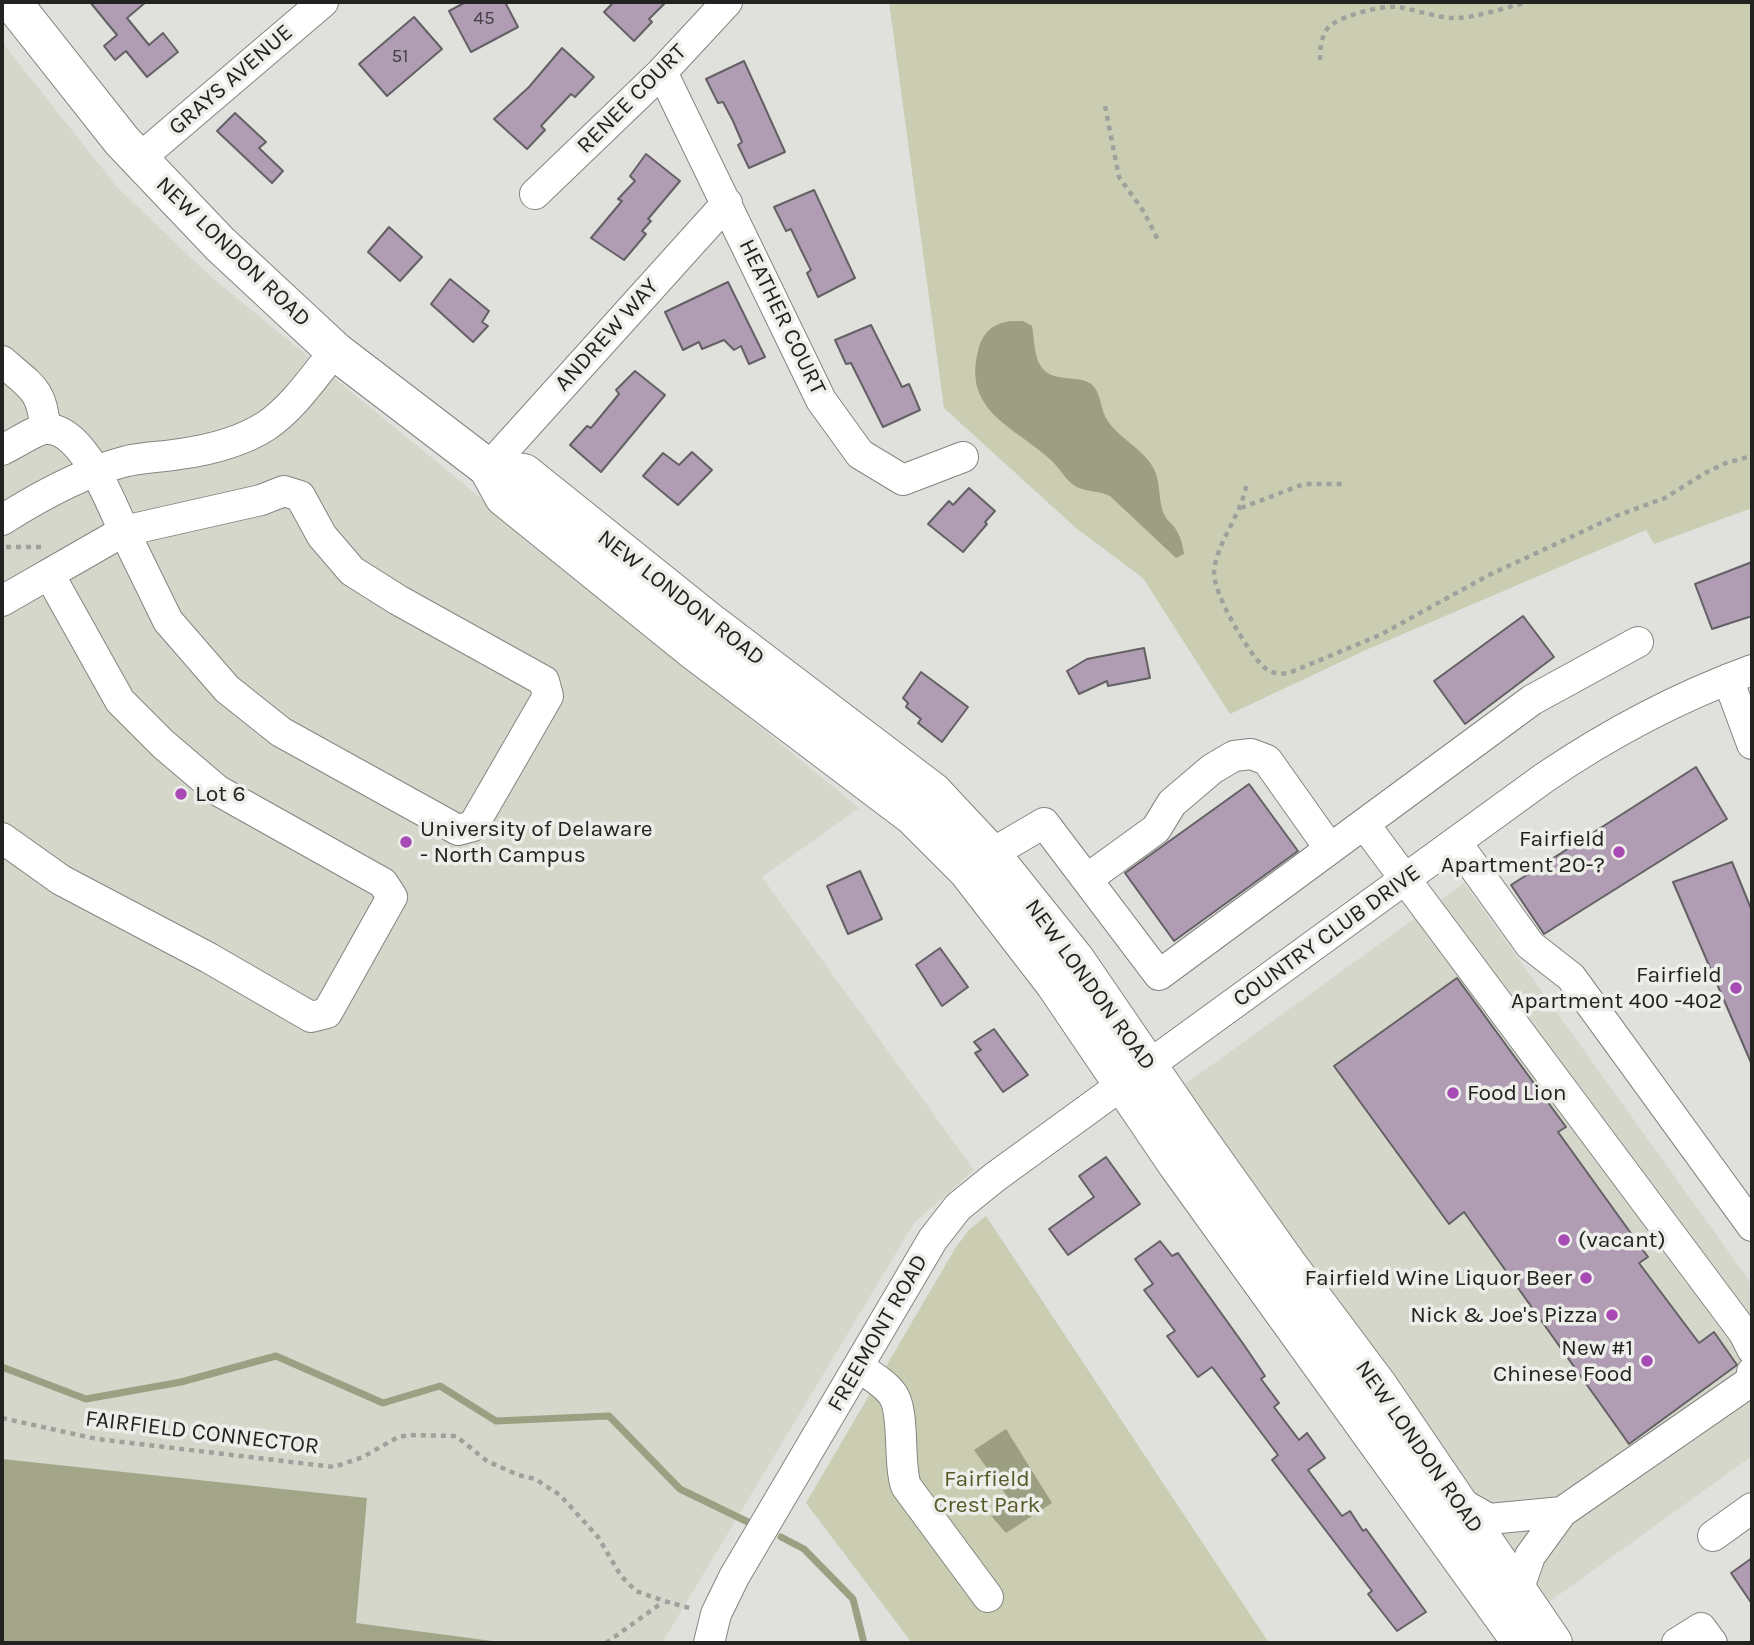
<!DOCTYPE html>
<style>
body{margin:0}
#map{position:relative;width:1754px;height:1645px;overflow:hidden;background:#e0e0dc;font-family:Karla,sans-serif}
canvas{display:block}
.frame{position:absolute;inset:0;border:4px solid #222221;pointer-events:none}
</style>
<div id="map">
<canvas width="1754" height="1645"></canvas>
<div class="frame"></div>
</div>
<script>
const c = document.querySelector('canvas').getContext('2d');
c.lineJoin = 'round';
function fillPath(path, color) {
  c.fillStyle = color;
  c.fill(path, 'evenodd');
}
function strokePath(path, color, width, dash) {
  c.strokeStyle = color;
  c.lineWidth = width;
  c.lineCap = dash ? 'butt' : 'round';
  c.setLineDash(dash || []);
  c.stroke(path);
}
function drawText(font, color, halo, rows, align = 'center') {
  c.font = font + ' Karla,sans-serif';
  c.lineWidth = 7;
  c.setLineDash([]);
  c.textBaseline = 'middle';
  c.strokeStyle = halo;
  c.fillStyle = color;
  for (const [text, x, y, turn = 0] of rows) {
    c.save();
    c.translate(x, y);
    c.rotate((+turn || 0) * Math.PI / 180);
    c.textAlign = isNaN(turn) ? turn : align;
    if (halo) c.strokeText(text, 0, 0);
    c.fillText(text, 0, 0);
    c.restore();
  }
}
fillPath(new Path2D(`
 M 2,42 L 116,186 L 211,277 L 859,808 L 762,877 L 974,1170 L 914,1223 L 662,1643 L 2,1643 Z
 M 1464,883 L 1748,1279 L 1752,1290 L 1752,1456 L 1549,1602 L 1184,1085 Z`), '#d6d7cb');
fillPath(new Path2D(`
 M 889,2 L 1752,2 L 1752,508 L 1654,544 L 1646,530 L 1368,649 L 1230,714 L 1143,578 L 1076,528 L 944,408 Z
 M 986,1216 L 1269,1643 L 912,1643 L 806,1503 L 956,1247 L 969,1230 Z`), '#cbcdb3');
fillPath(new Path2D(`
 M 2,1459 L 367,1498 L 356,1623 L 507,1643 L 2,1643 Z`), '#a2a588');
fillPath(new Path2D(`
 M 1010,321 L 1023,321 L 1032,326 C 1034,337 1034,353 1039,363 C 1050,387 1084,371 1095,388 C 1101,397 1101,409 1106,418 C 1117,437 1139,446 1151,464 C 1162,479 1157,500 1165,516 C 1167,521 1173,524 1175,528 C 1180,535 1183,546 1184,554 L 1176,558 L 1110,496 C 1100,491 1090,492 1079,488 C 1067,483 1062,471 1053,462 C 1018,428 962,413 978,351 C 982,333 992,324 1010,321 Z
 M 1006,1429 L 1052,1503 L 1006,1533 L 992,1517 L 1009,1499 L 974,1450 Z`), '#9d9f82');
strokePath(new Path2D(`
 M 2,1367 L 86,1399 L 181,1382 L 276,1356 L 383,1403 L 440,1386 L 496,1421 L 609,1416 L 680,1489 L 748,1522
 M 781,1537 L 804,1549 L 853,1599 L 864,1643`), '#9d9f82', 7);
const building = new Path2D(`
 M 90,2 L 146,2 L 127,18 L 149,45 L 163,33 L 178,52 L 147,77 L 126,51 L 115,60 L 104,46 L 117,35 Z
 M 466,2 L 505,2 L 518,27 L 471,52 L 449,11 Z
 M 614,2 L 666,2 L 649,19 L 652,22 L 634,41 L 604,12 Z
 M 414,17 L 442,49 L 387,96 L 359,64 Z
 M 562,48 L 594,77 L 575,97 L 571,94 L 555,111 L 541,126 L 545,130 L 527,149 L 494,119 L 529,87 Z
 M 744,61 L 785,152 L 749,168 L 738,145 L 742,142 L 733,121 L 723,102 L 718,103 L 706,79 Z
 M 235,113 L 266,142 L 259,148 L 283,171 L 272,183 L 217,131 Z
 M 646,154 L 680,181 L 648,219 L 651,221 L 642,231 L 646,234 L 624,260 L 591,238 L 622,201 L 618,199 L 635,181 L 630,176 Z
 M 814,190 L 855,278 L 818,297 L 807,273 L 811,270 L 801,250 L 791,229 L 786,231 L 774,207 Z
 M 389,227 L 422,257 L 400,281 L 368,252 Z
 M 450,279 L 489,311 L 482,322 L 488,326 L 473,342 L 431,304 Z
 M 728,282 L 765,357 L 749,364 L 741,346 L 734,350 L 724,340 L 702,349 L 699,342 L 683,350 L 665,312 Z
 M 871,325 L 902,387 L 909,384 L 920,410 L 883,427 L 851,363 L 846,364 L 835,340 Z
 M 635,371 L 665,395 L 601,472 L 570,445 L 587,426 L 591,428 L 619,394 L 616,390 Z
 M 692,452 L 712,470 L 678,505 L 643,476 L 663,453 L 679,465 Z
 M 969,488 L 995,511 L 985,522 L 987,524 L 963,552 L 928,524 L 949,501 L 953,505 Z
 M 1752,562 L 1752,616 L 1712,629 L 1695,584 Z
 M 1523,616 L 1554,657 L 1465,724 L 1434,681 Z
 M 1144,648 L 1150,678 L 1108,686 L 1107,681 L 1079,694 L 1067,671 L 1087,659 Z
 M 921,672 L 968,707 L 942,742 L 918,723 L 921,719 L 906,707 L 908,703 L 903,698 Z
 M 1696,767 L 1727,819 L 1544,934 L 1511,885 Z
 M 1249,784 L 1298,851 L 1174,941 L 1125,873 Z
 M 1732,862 L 1752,911 L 1752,1065 L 1673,882 Z
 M 860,871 L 882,919 L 848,934 L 827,886 Z
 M 940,948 L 968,987 L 942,1006 L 916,965 Z
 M 1457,978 L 1566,1127 L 1558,1132 L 1648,1257 L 1639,1263 L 1699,1343 L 1714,1332 L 1737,1365 L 1629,1444 L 1464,1212 L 1449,1224 L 1334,1066 Z
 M 994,1029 L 1028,1075 L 1003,1092 L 975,1053 L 981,1050 L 974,1042 Z
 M 1106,1157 L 1140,1204 L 1068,1255 L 1049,1229 L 1094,1197 L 1079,1176 Z
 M 1160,1241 L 1172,1256 L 1178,1253 L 1244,1345 L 1265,1376 L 1261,1379 L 1279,1403 L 1274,1407 L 1299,1440 L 1307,1433 L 1325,1458 L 1308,1470 L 1342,1516 L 1350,1511 L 1363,1531 L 1366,1529 L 1426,1612 L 1397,1631 L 1368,1594 L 1372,1591 L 1272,1460 L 1278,1455 L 1212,1367 L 1198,1377 L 1167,1336 L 1175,1331 L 1144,1290 L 1153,1284 L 1135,1259 Z
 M 1752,1558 L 1752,1604 L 1731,1573 Z`);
fillPath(building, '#b09cb3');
strokePath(building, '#636164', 2);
const minor = new Path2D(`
 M 662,72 L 821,400 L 860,454 L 903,480 L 963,457
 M 139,159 L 323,2
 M 535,194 L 662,72 L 727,2
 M 2,361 C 30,386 43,389 45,429
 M 2,450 C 13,445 35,430 45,429 C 83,426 111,504 124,531 L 49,574
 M 488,468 L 727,203
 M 284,491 L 300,496 L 322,536 L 352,571 L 398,600 L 544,681 L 548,696 L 473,826 L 458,830 L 281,732 L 227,689 L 168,621 L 124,531 L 261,500 Z
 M 2,520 C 40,496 83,472 127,461 C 145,457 163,457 180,454 C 209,450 241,442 266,426 C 294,407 314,376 335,351
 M 2,601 L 49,574 L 120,701 L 163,744 L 217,790 L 383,883 L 392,897 L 327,1013 L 311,1017 L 209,958 L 61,880 L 2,838
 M 1728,679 L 1752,744
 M 1364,824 L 1744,1333 L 1752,1349
 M 1456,842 L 1530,945 L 1571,977 L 1752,1226
 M 991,854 L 1044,823 L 1159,975 L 1532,700 L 1638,642
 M 1087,879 L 1156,829 L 1172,803 L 1212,769 L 1234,756 L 1251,754 L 1267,760 L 1330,849
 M 859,1367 C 870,1375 886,1384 893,1395 C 905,1412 898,1463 906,1486 L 988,1597
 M 1459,1502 L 1489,1519 L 1562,1512
 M 1713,1536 L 1752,1508
 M 1523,1599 L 1521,1582 L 1530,1556 L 1562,1512 L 1751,1381 L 1752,1372
 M 709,1643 L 716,1614 L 734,1577 L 933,1239 L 958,1207 L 995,1177 L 1544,778 C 1610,733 1678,697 1752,670
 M 1677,1643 L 1701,1628 L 1712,1643`);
const major = new Path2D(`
 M 12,2 L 122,141 L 220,244 L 335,351 L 488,468 L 504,497 L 692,649 L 913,816 L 967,870 L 1055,984 L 1177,1164 L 1522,1643
 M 488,468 L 524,473 L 712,624 L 933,792 L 991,854 L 1075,959 L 1194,1133 L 1290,1268 L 1379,1387 L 1553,1643`);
strokePath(minor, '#848581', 32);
strokePath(major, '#848581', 40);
strokePath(new Path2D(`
 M 1320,60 C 1320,50 1321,38 1327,29 C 1337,16 1382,5 1398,7 C 1417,10 1437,18 1456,18 C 1479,17 1503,8 1525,3
 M 1105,106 L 1119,177 L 1144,212 L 1159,242
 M 1246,486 C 1241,516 1216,543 1214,572 C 1213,593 1248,653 1264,667 C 1271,674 1280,674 1289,673 L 1380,635 L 1489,575 L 1616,516 L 1665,498 L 1705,473 L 1726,463 L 1752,456
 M 1241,508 L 1304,484 L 1343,484
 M 6,547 L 43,547
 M 2,1418 L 97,1439 L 334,1467 L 363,1457 L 398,1437 L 410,1435 L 456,1436 L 487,1461 L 518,1475 L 535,1479 L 560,1495 L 598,1537 L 621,1576 L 636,1591 L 664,1601 L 693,1609
 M 606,1643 L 663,1602`), '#a0a09d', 4.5, [5, 5]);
strokePath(minor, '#fff', 30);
strokePath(major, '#fff', 38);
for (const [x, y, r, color] of [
 [181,794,7,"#a74ab3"],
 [406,842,7,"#a74ab3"],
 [1619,852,7,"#a74ab3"],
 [1736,988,7,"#a74ab3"],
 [1453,1093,7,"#a74ab3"],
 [1564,1240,7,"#a74ab3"],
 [1586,1278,7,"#a74ab3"],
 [1612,1315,7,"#a74ab3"],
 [1647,1361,7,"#a74ab3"]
]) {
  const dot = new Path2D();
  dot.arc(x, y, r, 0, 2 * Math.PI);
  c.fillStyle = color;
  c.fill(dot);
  strokePath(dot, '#edeeea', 2.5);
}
drawText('19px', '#464046', null, [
 ["45",484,19],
 ["51",400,57]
]);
drawText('23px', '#222221', '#edeeea', [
 ["GRAYS AVENUE",231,80,-41],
 ["RENEE COURT",632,99,-45],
 ["NEW LONDON ROAD",233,252,44],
 ["HEATHER COURT",782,317,64],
 ["ANDREW WAY",607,335,-48],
 ["NEW LONDON ROAD",681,598,38],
 ["COUNTRY CLUB DRIVE",1327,936,-36],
 ["NEW LONDON ROAD",1090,985,54],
 ["FREEMONT ROAD",878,1333,-60],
 ["FAIRFIELD CONNECTOR",202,1433,7],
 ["NEW LONDON ROAD",1419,1447,55]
]);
drawText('23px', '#222221', '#edeeea', [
 ["Lot 6",195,794,"left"],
 ["University of Delaware",420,829,"left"],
 ["- North Campus",420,855,"left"],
 ["Fairfield",1605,839],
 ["Apartment 20-?",1605,865],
 ["Fairfield",1722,975],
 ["Apartment 400 -402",1722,1001],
 ["Food Lion",1467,1093,"left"],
 ["(vacant)",1578,1240,"left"],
 ["Fairfield Wine Liquor Beer",1572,1278],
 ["Nick & Joe's Pizza",1598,1315],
 ["New #1",1633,1348],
 ["Chinese Food",1633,1374]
], 'right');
drawText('23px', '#565827', '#edeeea', [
 ["Fairfield",987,1479],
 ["Crest Park",987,1505]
]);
</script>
